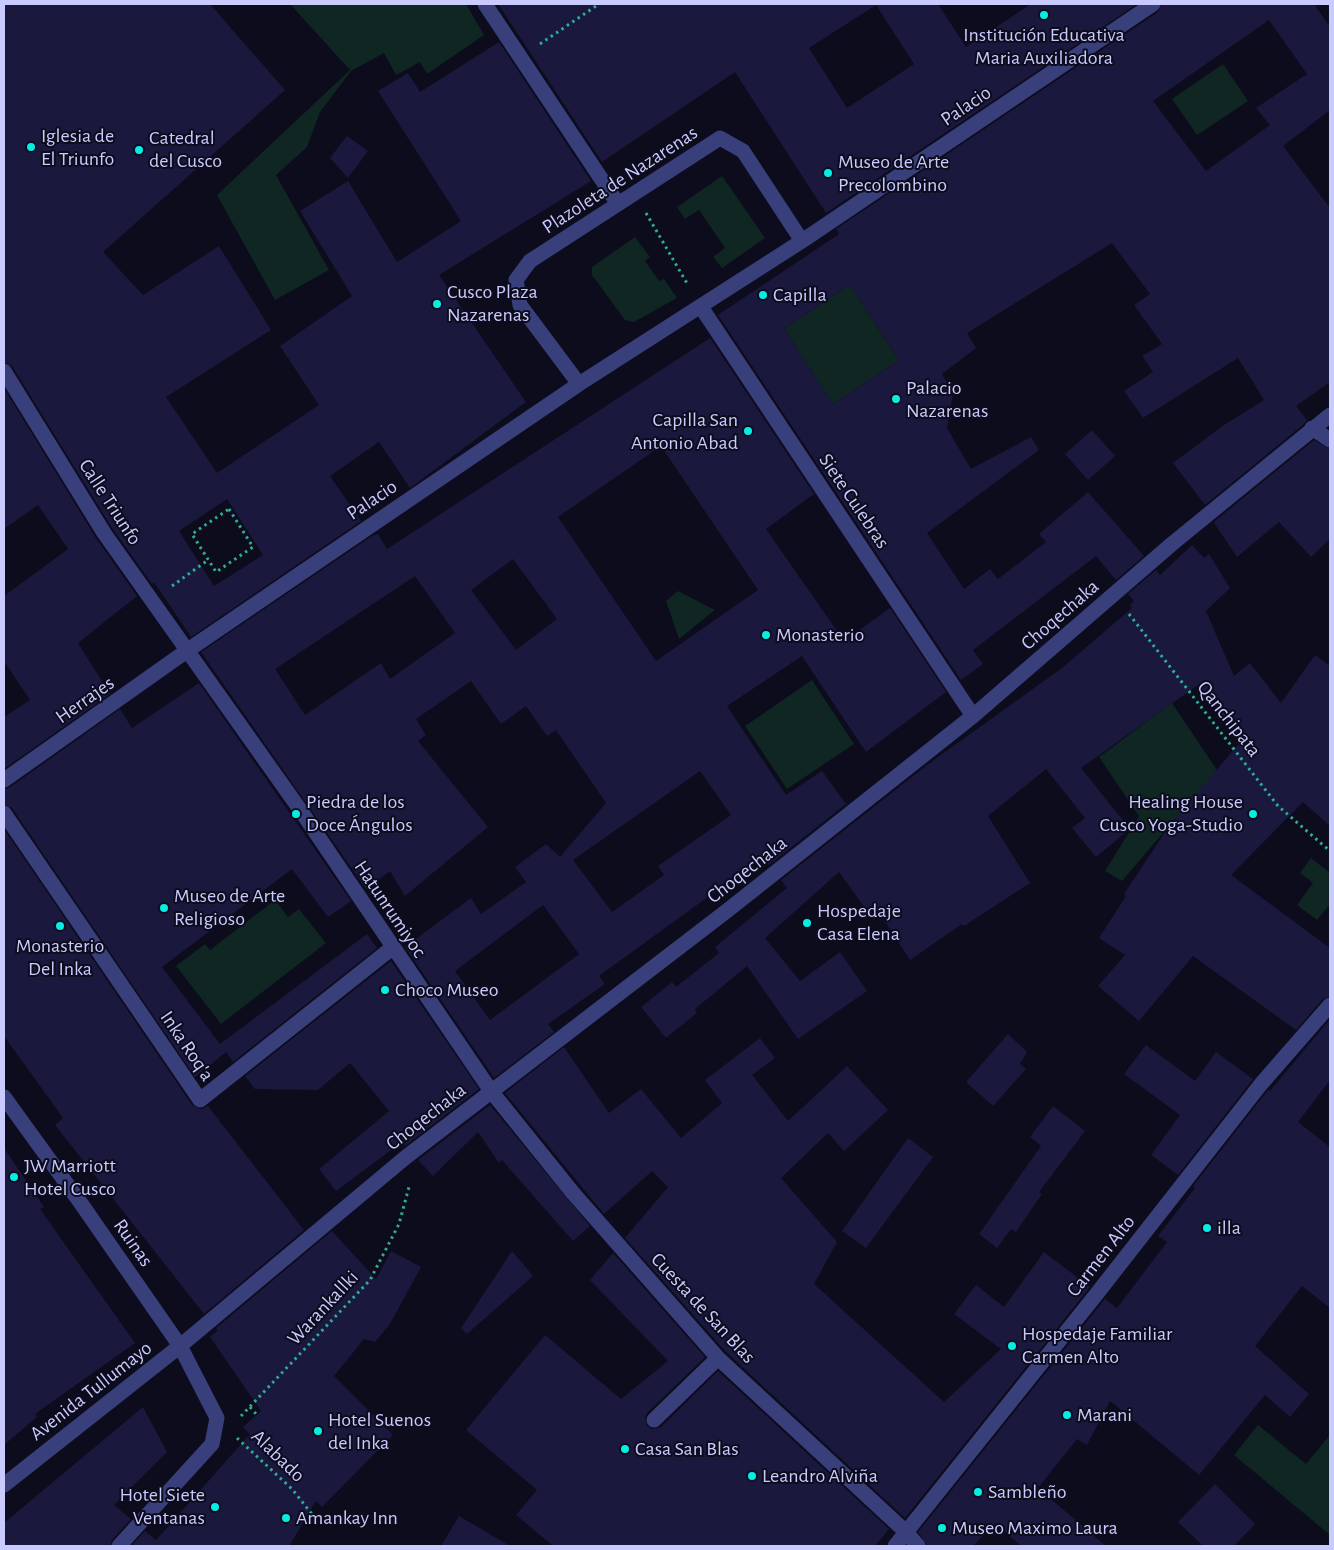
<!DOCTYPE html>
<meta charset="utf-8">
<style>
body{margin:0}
#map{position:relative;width:1334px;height:1550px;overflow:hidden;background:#0c0c1d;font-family:"Alegreya Sans",sans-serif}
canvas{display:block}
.frame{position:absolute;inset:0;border:5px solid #c9cafe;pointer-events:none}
</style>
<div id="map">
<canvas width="1334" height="1550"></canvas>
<div class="frame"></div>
</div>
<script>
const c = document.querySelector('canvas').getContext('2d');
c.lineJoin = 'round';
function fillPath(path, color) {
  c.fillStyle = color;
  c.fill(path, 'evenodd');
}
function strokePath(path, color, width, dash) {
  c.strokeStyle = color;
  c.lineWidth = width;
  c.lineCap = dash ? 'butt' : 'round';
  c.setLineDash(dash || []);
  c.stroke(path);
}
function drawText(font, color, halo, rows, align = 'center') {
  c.font = font + ' "Alegreya Sans",sans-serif';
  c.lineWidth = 4;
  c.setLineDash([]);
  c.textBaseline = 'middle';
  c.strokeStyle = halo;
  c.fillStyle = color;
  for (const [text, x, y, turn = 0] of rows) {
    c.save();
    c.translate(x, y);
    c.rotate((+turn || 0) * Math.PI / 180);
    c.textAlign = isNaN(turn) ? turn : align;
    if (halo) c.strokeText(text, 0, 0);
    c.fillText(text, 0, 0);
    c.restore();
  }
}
fillPath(new Path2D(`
 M 290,4 L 466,4 L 484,35 L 427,74 L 420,62 L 396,75 L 384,53 L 351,71 L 320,112 L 307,147 L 276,175 L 329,270 L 275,300 L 217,195 L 350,70 Z
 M 1223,64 L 1248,101 L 1197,135 L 1172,99 Z
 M 722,176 L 765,238 L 722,268 L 713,257 L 725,248 L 699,210 L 685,219 L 677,207 Z
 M 635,237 L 650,257 L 645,261 L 659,281 L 664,279 L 677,298 L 634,322 L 625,320 L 592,275 L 592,267 Z
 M 850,285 L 899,360 L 833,404 L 784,329 Z
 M 678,591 L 715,610 L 679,639 L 666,601 Z
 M 812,680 L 854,744 L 787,789 L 745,726 Z
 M 1172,703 L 1217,770 L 1122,881 L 1105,871 L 1139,816 L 1099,757 Z
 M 1311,858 L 1330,873 L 1330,904 L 1317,920 L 1297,905 L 1313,883 L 1300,873 Z
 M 275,900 L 288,917 L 299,909 L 326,943 L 221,1024 L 176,966 L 205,944 L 210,950 Z
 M 1258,1425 L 1306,1464 L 1330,1435 L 1330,1535 L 1234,1455 Z`), '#0f2622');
fillPath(new Path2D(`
 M 4,4 L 210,4 L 285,90 L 103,252 L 143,295 L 219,246 L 271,330 L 166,397 L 217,473 L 319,405 L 280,346 L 352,296 L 300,211 L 348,181 L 397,262 L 461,221 L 378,91 L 408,73 L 420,92 L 499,42 L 591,181 L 439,275 L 526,402 L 410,488 L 379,442 L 330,476 L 361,521 L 191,637 L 154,582 L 152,584 L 112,528 L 12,366 L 4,362 ZM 227,499 L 263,555 L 214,586 L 179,531 Z
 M 498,4 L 938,4 L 966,47 L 1031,4 L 1137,4 L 826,213 L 735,72 L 602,162 ZM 876,5 L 914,64 L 847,108 L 809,48 Z
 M 1162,4 L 1314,4 L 1330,27 L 1330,110 L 1283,146 L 1330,208 L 1330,382 L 1296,406 L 1307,420 L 1304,424 L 1205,505 L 1173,463 L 1224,425 L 1264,400 L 1238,358 L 1143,418 L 1124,391 L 1153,372 L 1142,356 L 1162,344 L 1134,305 L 1150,294 L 1112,243 L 967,333 L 976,348 L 942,374 L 953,394 L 947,428 L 971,469 L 1031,437 L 1039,450 L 927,533 L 964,589 L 990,569 L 998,579 L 1046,542 L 1039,534 L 1088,492 L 1144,556 L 1116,580 L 1096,556 L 973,650 L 983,664 L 961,680 L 718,315 L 839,234 L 836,229 L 1158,12 ZM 1269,20 L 1307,74 L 1256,108 L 1270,125 L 1206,171 L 1153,101 ZM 850,285 L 899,360 L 833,404 L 784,329 Z
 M 347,136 L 368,151 L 348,178 L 330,158 Z
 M 710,338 L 814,494 L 766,529 L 844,641 L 890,608 L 946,692 L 866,752 L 802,656 L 727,706 L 786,795 L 822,771 L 846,804 L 769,865 L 763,857 L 599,976 L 605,984 L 548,1024 L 554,1032 L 494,1078 L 405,947 L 471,898 L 481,914 L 526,882 L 515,867 L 546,844 L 560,857 L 606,803 L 556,730 L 547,736 L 526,706 L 501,724 L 471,681 L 416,719 L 426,735 L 418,741 L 488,827 L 405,896 L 390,871 L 366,889 L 201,652 L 372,536 L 378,534 L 387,549 ZM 661,446 L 758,590 L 656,661 L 558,517 ZM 513,559 L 557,619 L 516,650 L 471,590 ZM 415,576 L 455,633 L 390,679 L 381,663 L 305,715 L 275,669 ZM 700,771 L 731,815 L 658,866 L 664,875 L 612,912 L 573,860 ZM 543,905 L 579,954 L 490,1020 L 455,971 Z
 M 4,388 L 96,538 L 137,596 L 78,643 L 110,694 L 4,769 L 4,717 L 30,700 L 4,661 L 4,596 L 68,549 L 38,505 L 4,529 Z
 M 1092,430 L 1115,456 L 1088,480 L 1065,454 Z
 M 1314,440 L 1330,449 L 1330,539 L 1311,557 L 1279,522 L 1237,557 L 1214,523 L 1216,520 Z
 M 1192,545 L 1204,558 L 1209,554 L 1230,588 L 1206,611 L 1234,676 L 1250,663 L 1281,703 L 1315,655 L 1330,666 L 1330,826 L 1303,802 L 1231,875 L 1330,948 L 1330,996 L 1323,999 L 1296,1030 L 1193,956 L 1139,1021 L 1098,986 L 1125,955 L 1099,938 L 1126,896 L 1124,894 L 1171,823 L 1242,740 L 1198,685 L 1081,768 L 1130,829 L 1096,857 L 1072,828 L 1085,818 L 1046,769 L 988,816 L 1030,883 L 964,926 L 962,924 L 910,960 L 877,909 L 870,915 L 839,872 L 765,938 L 800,981 L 840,952 L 867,991 L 798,1039 L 747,966 L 695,1009 L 697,1013 L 666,1038 L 641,1007 L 672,982 L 676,987 L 719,953 L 715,947 L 787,888 L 781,880 L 927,765 L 1062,668 L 1132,608 L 1130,606 L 1134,601 L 1128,594 L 1156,570 L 1160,575 Z
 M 199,683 L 351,901 L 328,917 L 292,869 L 162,967 L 220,1044 L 367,934 L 377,948 L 233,1062 L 224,1049 L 226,1052 L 195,1077 L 12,808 L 4,804 L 4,789 L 9,788 L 120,709 L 132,728 Z
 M 4,829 L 192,1105 L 201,1109 L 208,1106 L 304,1230 L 204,1314 L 55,1125 L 63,1118 L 4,1036 Z
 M 391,961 L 479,1089 L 405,1146 L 402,1142 L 336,1191 L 319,1169 L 389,1111 L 350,1063 L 318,1090 L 255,1089 L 245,1076 Z
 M 1330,1019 L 1330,1080 L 1298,1122 L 1330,1147 L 1330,1308 L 1302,1286 L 1255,1346 L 1309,1394 L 1290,1417 L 1265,1395 L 1199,1475 L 1110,1401 L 1087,1445 L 1077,1439 L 1038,1488 L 1106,1546 L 1021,1546 L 995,1523 L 973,1546 L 927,1546 L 918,1532 L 1105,1299 L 1117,1308 L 1167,1242 L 1158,1236 L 1195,1188 L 1193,1186 L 1268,1090 L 1270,1091 Z
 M 1008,1034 L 1027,1052 L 1020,1064 L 1026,1069 L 993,1106 L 966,1082 Z
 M 760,1038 L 775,1058 L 752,1075 L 788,1121 L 847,1066 L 888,1110 L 844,1151 L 828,1133 L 781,1178 L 837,1242 L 814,1284 L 944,1402 L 1001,1349 L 954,1314 L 976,1285 L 1004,1307 L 1044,1252 L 1090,1287 L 905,1518 L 725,1351 L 625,1238 L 668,1187 L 652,1171 L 604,1214 L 505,1093 L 564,1047 L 609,1113 L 641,1089 L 681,1138 L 722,1103 L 705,1080 Z
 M 1146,1045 L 1195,1081 L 1216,1052 L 1253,1079 L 1178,1175 L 1151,1155 L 1180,1115 L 1124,1074 Z
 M 490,1105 L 590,1226 L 573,1241 L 502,1160 L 499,1163 L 478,1132 L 433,1176 L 418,1160 Z
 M 1053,1106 L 1085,1131 L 1039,1192 L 1042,1194 L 1016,1232 L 1011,1229 L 997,1248 L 979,1234 L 1041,1146 L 1030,1137 Z
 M 908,1138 L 933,1157 L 866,1248 L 842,1231 Z
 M 4,1148 L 44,1207 L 40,1209 L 135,1343 L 35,1414 L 37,1417 L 4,1445 Z
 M 332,1231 L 376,1279 L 391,1251 L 421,1267 L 390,1324 L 375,1342 L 364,1339 L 334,1376 L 393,1435 L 322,1507 L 316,1501 L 289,1546 L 131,1546 L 145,1531 L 156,1540 L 250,1434 L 243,1427 L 261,1411 L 210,1337 L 218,1330 L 216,1328 Z
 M 512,1251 L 533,1276 L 467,1334 L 461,1328 Z
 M 613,1253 L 705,1357 L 647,1413 L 645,1418 L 647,1426 L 652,1429 L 661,1427 L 718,1371 L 889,1529 L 875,1546 L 553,1546 L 516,1515 L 537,1490 L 466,1430 L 545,1335 L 621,1399 L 668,1361 L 590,1280 Z
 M 143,1407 L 167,1452 L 114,1505 L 131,1519 L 112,1540 L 110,1546 L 4,1546 L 4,1523 Z
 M 1215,1484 L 1255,1524 L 1234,1546 L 1203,1546 L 1178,1522 Z
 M 459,1516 L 510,1546 L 441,1546 Z`), '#1a183d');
strokePath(new Path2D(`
 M 540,44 L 599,4
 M 646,213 L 688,285
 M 229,509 L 253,547 L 216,572 L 192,534 Z
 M 172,586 L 208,560
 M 1129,614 L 1278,806 L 1330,851
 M 250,1407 L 257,1415
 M 241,1416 L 370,1280 L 399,1224 L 409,1187
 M 237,1438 L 292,1489 L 315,1518`), '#2fac92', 3, [2.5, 4]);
strokePath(new Path2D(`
 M 485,4 L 618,204
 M 701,307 L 973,716
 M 4,371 L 104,533 L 301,811 L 491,1091 L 573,1193 L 718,1358 L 906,1532 L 918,1546
 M 579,384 L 520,305 L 516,280 L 530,261 L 720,138 L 743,151 L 802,241
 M 1312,428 L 1330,440
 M 4,780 L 188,650 L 579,384 L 802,241 L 1153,4
 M 4,813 L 200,1100 L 392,948
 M 4,1097 L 80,1202 L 180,1346 L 217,1418 L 212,1444 L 119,1546
 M 654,1420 L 718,1358
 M 4,1485 L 180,1346 L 406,1157 L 728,910 L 973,716 L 1173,543 L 1330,415
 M 895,1546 L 1095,1296 L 1261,1084 L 1330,1005`), '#383f7b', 15);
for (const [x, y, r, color] of [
 [1044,15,5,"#05eee4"],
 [31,147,5,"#05eee4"],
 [139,150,5,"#05eee4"],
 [828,173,5,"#05eee4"],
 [763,295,5,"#05eee4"],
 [437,304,5,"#05eee4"],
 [896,399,5,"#05eee4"],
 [748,431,5,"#05eee4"],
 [766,635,5,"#05eee4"],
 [296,814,5,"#05eee4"],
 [1253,814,5,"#05eee4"],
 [164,908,5,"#05eee4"],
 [807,923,5,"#05eee4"],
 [60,926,5,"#05eee4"],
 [385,990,5,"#05eee4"],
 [14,1177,5,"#05eee4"],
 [1207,1228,5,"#05eee4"],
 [1012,1346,5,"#05eee4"],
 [1067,1415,5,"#05eee4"],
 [318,1431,5,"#05eee4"],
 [625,1449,5,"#05eee4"],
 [752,1476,5,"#05eee4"],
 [978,1492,5,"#05eee4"],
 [215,1507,5,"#05eee4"],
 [286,1518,5,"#05eee4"],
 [942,1528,5,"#05eee4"]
]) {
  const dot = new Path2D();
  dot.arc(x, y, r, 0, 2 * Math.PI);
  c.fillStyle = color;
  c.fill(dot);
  strokePath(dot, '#0c0c1d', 2);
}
drawText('20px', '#c9cafe', '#0c0c1d', [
 ["Institución Educativa",1044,35,"center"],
 ["Maria Auxiliadora",1044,58,"center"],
 ["Iglesia de",41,136],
 ["El Triunfo",41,159],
 ["Catedral",149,138],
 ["del Cusco",149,161],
 ["Museo de Arte",838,162],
 ["Precolombino",838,185],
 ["Cusco Plaza",447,292],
 ["Nazarenas",447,315],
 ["Capilla",773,295],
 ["Palacio",906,388],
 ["Nazarenas",906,411],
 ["Capilla San",738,420,"right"],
 ["Antonio Abad",738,443,"right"],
 ["Monasterio",776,635],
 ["Piedra de los",306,802],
 ["Doce Ángulos",306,825],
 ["Healing House",1243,802,"right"],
 ["Cusco Yoga-Studio",1243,825,"right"],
 ["Museo de Arte",174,896],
 ["Religioso",174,919],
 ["Hospedaje",817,911],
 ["Casa Elena",817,934],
 ["Monasterio",60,946,"center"],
 ["Del Inka",60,969,"center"],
 ["Choco Museo",395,990],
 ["JW Marriott",24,1166],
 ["Hotel Cusco",24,1189],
 ["illa",1217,1228],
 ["Hospedaje Familiar",1022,1334],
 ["Carmen Alto",1022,1357],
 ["Marani",1077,1415],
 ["Hotel Suenos",328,1420],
 ["del Inka",328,1443],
 ["Casa San Blas",635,1449],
 ["Leandro Alviña",762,1476],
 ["Sambleño",988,1492],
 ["Hotel Siete",205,1495,"right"],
 ["Ventanas",205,1518,"right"],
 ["Amankay Inn",296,1518],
 ["Museo Maximo Laura",952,1528]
], 'left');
drawText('20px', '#c9cafe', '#0c0c1d', [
 ["Palacio",966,106,-34],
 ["Plazoleta de Nazarenas",620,180,-33],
 ["Palacio",372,500,-34],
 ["Siete Culebras",854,501,56],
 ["Calle Triunfo",110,502,57],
 ["Choqechaka",1060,615,-41],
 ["Herrajes",85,700,-35],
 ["Qanchipata",1229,719,52],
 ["Choqechaka",747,870,-38],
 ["Hatunrumiyoc",390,909,56],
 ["Inka Roq'a",187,1046,56],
 ["Choqechaka",426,1117,-38],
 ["Ruinas",133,1243,55],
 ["Carmen Alto",1101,1256,-52],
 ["Warankallki",323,1308,-47],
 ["Cuesta de San Blas",703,1308,47],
 ["Avenida Tullumayo",91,1391,-38],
 ["Alabado",278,1456,44]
]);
</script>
